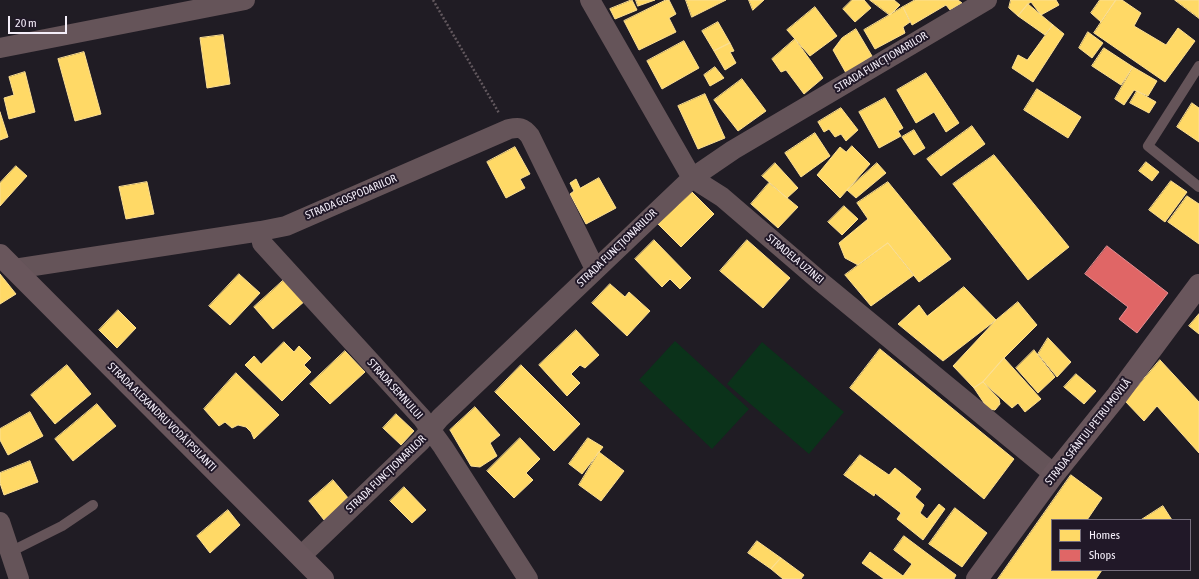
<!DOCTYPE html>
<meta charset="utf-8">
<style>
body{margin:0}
#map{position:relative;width:1199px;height:579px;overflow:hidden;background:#201c24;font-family:"Asap Condensed",sans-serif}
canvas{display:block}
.legend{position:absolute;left:1051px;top:519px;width:140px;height:52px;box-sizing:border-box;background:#211828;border:1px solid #756e7c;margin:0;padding:5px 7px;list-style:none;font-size:12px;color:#f4eef9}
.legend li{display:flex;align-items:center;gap:8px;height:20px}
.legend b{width:20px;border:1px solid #756e7c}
.scale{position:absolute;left:8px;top:16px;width:59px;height:18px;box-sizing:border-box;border:2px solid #f4eef9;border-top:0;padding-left:5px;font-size:12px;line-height:14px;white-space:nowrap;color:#f4eef9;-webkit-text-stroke:3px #211828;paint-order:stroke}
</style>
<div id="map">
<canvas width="1199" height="579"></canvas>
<ul class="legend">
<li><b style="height:11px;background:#ffd966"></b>Homes</li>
<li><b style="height:11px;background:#e06666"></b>Shops</li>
</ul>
<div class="scale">20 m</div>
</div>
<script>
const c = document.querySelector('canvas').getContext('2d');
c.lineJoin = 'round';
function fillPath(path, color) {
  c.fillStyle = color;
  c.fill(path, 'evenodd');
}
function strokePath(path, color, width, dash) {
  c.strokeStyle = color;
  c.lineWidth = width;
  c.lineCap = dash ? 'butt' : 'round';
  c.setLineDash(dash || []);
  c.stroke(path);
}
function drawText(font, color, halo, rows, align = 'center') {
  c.font = font + ' "Asap Condensed",sans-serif';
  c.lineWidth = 4;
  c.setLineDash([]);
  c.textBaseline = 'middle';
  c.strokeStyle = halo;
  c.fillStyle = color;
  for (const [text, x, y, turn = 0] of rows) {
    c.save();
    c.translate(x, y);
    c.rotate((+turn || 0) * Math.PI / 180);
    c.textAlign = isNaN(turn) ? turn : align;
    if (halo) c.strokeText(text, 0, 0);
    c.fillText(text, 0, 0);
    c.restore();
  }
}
fillPath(new Path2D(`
 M 675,341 L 749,409 L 712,449 L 639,380 Z
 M 762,342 L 844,412 L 809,454 L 727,384 Z`), '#0b321a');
const homes = new Path2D(`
 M 632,0 L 637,10 L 615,19 L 610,9 Z
 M 636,0 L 655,0 L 638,6 Z
 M 666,0 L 669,0 L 676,14 L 669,18 L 676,32 L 639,50 L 624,21 Z
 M 686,0 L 726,0 L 692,17 Z
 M 749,0 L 764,0 L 753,10 Z
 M 852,0 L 864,0 L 871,8 L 855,22 L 843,9 Z
 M 870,0 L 894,0 L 900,5 L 890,15 Z
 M 915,0 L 958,0 L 962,3 L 950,10 L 946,5 L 912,25 L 903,7 Z
 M 1011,0 L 1056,0 L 1059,5 L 1041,15 L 1031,2 L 1028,4 L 1018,16 L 1009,8 Z
 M 1100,0 L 1116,0 L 1101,22 L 1091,13 Z
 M 1116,0 L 1122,0 L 1141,13 L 1134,26 L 1166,45 L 1178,28 L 1195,41 L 1165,82 L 1094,33 Z
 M 1175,0 L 1199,0 L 1199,18 Z
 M 1028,4 L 1053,25 L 1045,35 L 1018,16 Z
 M 815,7 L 837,36 L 810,56 L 787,30 Z
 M 903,7 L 910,22 L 903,27 L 905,33 L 875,49 L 864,30 Z
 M 718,22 L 730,43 L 714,51 L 702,31 Z
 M 1053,25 L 1064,34 L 1033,82 L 1012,68 L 1018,55 L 1027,60 Z
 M 856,29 L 872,56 L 846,73 L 833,50 L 842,38 Z
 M 1088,32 L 1103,43 L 1092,58 L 1079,48 Z
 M 223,35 L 230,84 L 207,88 L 200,38 Z
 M 795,39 L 823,78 L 804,94 L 786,70 L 781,72 L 772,59 Z
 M 684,41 L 699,68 L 662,89 L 647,61 Z
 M 730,43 L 734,51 L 730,52 L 736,63 L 725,70 L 714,51 Z
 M 1104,48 L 1133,67 L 1121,85 L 1092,66 Z
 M 84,52 L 101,114 L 75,121 L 58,59 Z
 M 715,67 L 724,78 L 710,86 L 704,75 Z
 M 1133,67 L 1157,81 L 1148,96 L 1134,90 L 1124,105 L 1115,99 Z
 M 25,72 L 35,112 L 9,119 L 4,98 L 14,95 L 9,77 Z
 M 926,73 L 959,123 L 946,132 L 934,112 L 916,123 L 897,90 Z
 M 742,79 L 766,111 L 738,131 L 714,100 Z
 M 1037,89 L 1081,117 L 1068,138 L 1024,110 Z
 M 1137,91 L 1156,102 L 1149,113 L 1130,103 Z
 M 705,94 L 725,138 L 698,149 L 678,106 Z
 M 885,98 L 903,128 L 898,131 L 901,136 L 879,148 L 859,112 Z
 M 1192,103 L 1199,108 L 1199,142 L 1177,127 Z
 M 841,108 L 858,130 L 846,141 L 841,134 L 835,137 L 829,129 L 824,132 L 818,122 Z
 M 0,112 L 8,137 L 0,140 Z
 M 972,126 L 985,144 L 941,176 L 927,159 Z
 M 914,130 L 925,148 L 914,155 L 902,137 Z
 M 815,133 L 830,156 L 801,177 L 785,153 Z
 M 852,146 L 870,164 L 840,198 L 817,175 L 840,147 L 846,152 Z
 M 515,147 L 530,174 L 520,179 L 525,188 L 506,198 L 487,162 Z
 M 994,155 L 1069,247 L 1028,280 L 953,184 Z
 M 1146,162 L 1159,172 L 1152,181 L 1139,171 Z
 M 775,163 L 798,188 L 787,198 L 762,176 Z
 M 877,163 L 886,173 L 856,198 L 847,190 Z
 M 16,166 L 27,176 L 0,206 L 0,183 Z
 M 599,178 L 616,208 L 586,224 L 570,194 L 574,191 L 570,183 L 576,179 L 580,188 Z
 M 1171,181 L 1187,192 L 1165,222 L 1149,210 Z
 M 147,182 L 154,214 L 126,219 L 119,187 Z
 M 888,182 L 951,259 L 919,282 L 888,243 L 858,265 L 845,258 L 839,243 L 868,219 L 857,203 Z
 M 769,183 L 798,207 L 778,228 L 751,204 Z
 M 692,192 L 714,214 L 681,247 L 658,224 Z
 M 1187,196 L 1199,204 L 1199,244 L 1168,222 Z
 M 844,206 L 858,219 L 842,235 L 828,222 Z
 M 654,240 L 691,278 L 680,289 L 670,279 L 662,287 L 635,259 Z
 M 747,240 L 790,278 L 763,308 L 720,271 Z
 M 888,243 L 914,275 L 871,306 L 845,275 Z
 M 0,274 L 16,294 L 0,304 Z
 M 239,274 L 260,293 L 230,325 L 209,306 Z
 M 286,278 L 306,300 L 273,329 L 254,307 Z
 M 610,284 L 625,297 L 629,292 L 650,311 L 627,336 L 592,303 Z
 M 964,287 L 996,320 L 943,361 L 898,324 L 919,305 L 927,316 Z
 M 1018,302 L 1037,325 L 1004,358 L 983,382 L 974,388 L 953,366 L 996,320 Z
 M 118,310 L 136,328 L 117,348 L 99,330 Z
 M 1199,314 L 1199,334 L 1189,326 Z
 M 576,330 L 599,355 L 585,368 L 580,365 L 571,374 L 580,383 L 567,396 L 539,365 Z
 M 1048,338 L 1071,362 L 1057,377 L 1038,354 Z
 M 284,342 L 294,352 L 299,346 L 311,358 L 304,365 L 311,372 L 282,401 L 245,365 L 254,356 L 261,364 Z
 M 880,349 L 1014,459 L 984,499 L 850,388 Z
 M 1034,350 L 1055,377 L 1038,393 L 1016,368 Z
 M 345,351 L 365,372 L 330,404 L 310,384 Z
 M 1004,358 L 1041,399 L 1025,412 L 1018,403 L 1012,408 L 983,382 Z
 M 1160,360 L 1199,402 L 1199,453 L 1157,406 L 1144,421 L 1125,401 Z
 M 67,365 L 91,394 L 55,424 L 31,395 Z
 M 521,365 L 580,424 L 554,451 L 495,392 Z
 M 236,373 L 279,415 L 254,439 L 251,432 L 246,427 L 238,425 L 232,428 L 225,422 L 219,426 L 204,409 Z
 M 1076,374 L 1096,391 L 1084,404 L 1064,387 Z
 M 983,382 L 999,399 L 1000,404 L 995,410 L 988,409 L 974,388 Z
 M 97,404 L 116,426 L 73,461 L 55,439 Z
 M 475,407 L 500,435 L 490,443 L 497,456 L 480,467 L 471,466 L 450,430 Z
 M 30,412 L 43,436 L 8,455 L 0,440 L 0,429 Z
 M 396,414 L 414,431 L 401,445 L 383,428 Z
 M 520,438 L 540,459 L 526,473 L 533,480 L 514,498 L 487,471 Z
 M 588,438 L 603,447 L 582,474 L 569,464 Z
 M 599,452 L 624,471 L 601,501 L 579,485 Z
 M 860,455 L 889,475 L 895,468 L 921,489 L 915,497 L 924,505 L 920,513 L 927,519 L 939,504 L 945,509 L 923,540 L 897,519 L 901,513 L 875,493 L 874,496 L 844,475 Z
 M 30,461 L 38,482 L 4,495 L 0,483 L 0,473 Z
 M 1071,475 L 1102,498 L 1087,520 L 1052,520 L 1052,570 L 1102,570 L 1096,579 L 998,579 Z
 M 333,480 L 349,499 L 324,520 L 309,501 Z
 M 404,487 L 426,510 L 412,523 L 390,501 Z
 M 1163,506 L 1172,520 L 1141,520 Z
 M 955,508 L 987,533 L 962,567 L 929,544 Z
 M 228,510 L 240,525 L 210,553 L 197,536 Z
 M 904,536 L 956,575 L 954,579 L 884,579 L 862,563 L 870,552 L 903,576 L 912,564 L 894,550 Z
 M 757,541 L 781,558 L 771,569 L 748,553 Z
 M 781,558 L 804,575 L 801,579 L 783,579 L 771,569 Z`);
fillPath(homes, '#ffd966');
strokePath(homes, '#fcdf92', 1);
const shops = new Path2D(`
 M 1107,246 L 1168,293 L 1137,333 L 1119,319 L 1128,307 L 1085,274 Z`);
fillPath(shops, '#e06666');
strokePath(shops, '#e68f92', 1);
strokePath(new Path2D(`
 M 433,0 L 499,113`), '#62585e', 2.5, [2, 2]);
strokePath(new Path2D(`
 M 1199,66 L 1148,146 L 1199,187
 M 10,552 L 62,526 L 93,505`), '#655459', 10);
strokePath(new Path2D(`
 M 590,0 L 692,178 L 722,197 L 821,282 L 1054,474
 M 0,48 L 245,0
 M 261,231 L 262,243 L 422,418 L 443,447 L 528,579
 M 14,269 L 261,231 L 286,226 L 509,129 C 519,127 523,127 530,136 L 595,269
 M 0,522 L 19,579
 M 301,556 L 421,441 L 440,418 L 692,178 L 733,150 L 987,0`), '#655459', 20);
strokePath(new Path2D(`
 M 0,255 L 323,579
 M 977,579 L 1054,474 L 1116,397 L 1199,285`), '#69565c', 22);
drawText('11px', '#f4eef9', '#211828', [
 ["STRADA FUNCȚIONARILOR",881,62,-31],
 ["STRADA GOSPODARILOR",351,197,-23],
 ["STRADA FUNCȚIONARILOR",617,248,-44],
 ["STRADELA UZINEI",795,259,40],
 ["STRADA SEMNULUI",395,389,48],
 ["STRADA ALEXANDRU VODĂ IPSILANTI",162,417,45],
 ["STRADA SFÂNTUL PETRU MOVILĂ",1088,432,-52],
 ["STRADA FUNCȚIONARILOR",386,474,-44]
]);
</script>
